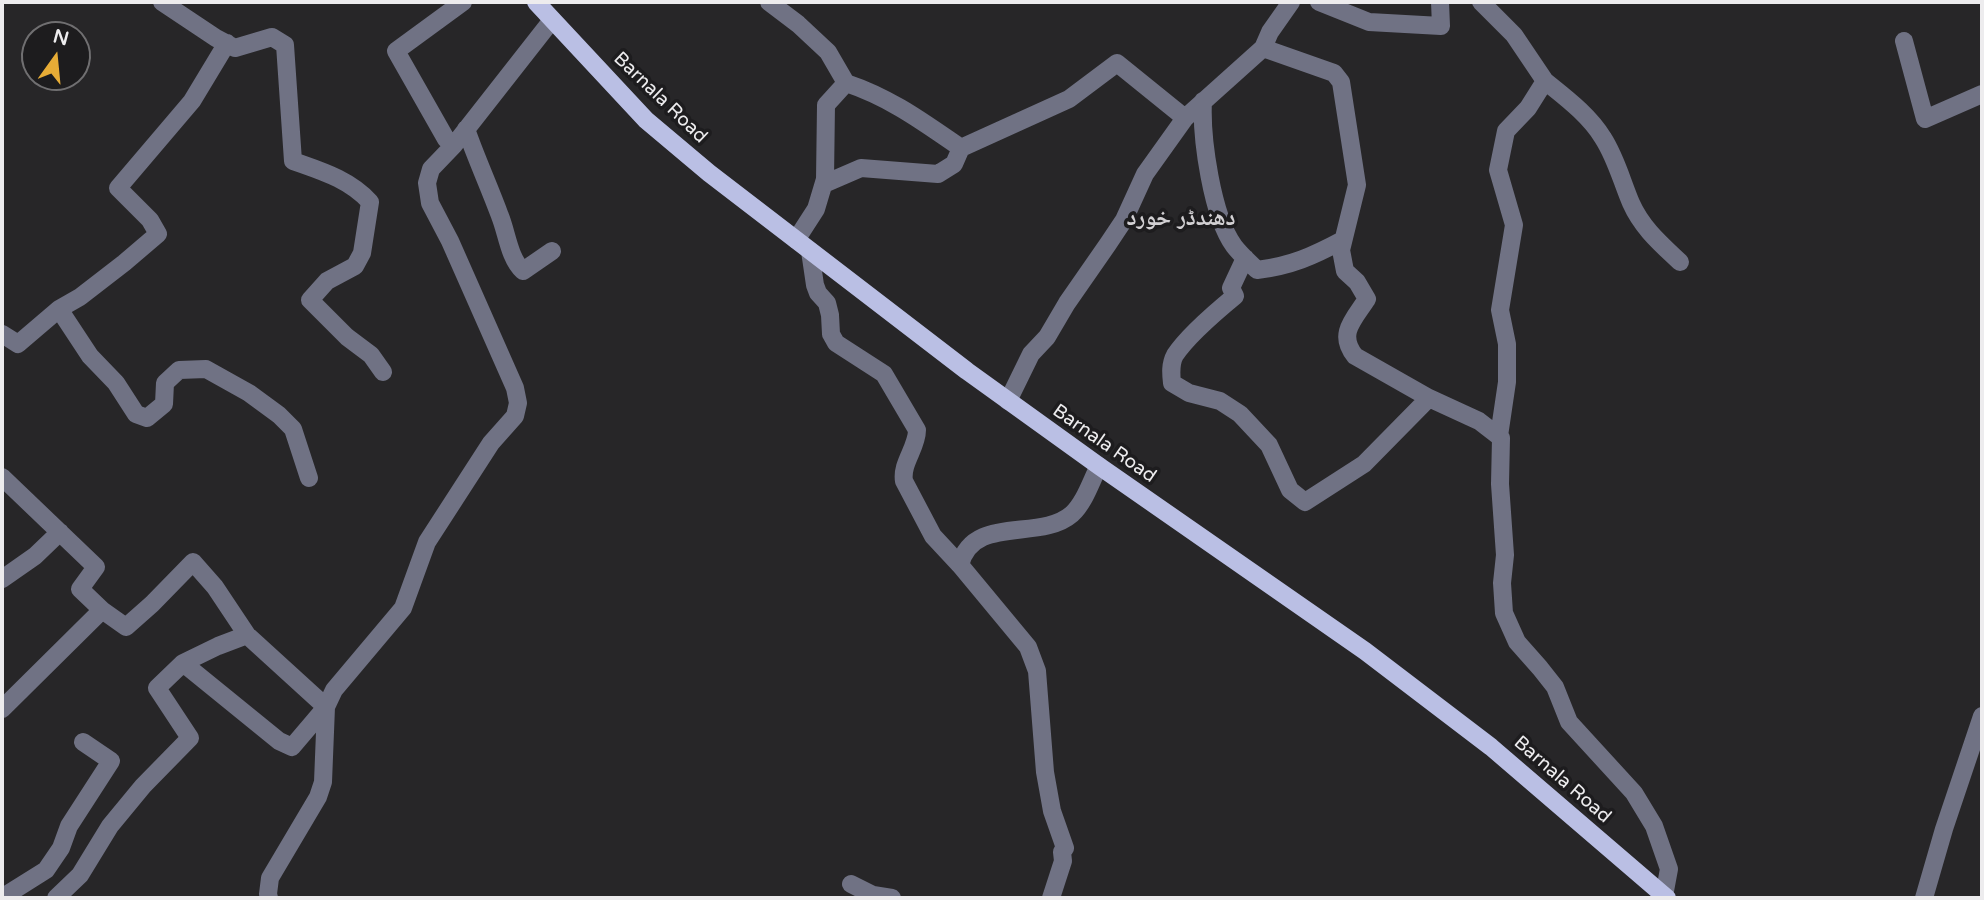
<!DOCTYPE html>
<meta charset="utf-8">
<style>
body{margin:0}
#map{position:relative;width:1984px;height:900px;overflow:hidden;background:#272628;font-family:"Varela Round",sans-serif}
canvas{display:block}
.frame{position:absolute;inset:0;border:4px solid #edecee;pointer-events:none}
.north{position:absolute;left:21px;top:21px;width:70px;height:70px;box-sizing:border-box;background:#1d1c1e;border:2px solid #706f71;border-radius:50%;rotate:15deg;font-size:19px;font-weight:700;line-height:28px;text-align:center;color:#edecee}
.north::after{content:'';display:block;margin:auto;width:24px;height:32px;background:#e7ac36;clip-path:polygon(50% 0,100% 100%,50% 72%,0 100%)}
</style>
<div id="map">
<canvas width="1984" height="900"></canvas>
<div class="frame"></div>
<div class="north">N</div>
</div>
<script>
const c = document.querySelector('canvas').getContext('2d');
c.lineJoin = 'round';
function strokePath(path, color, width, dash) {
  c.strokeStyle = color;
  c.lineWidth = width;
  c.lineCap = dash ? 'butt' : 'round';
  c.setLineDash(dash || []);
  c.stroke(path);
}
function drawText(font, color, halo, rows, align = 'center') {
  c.font = font + ' "Varela Round","Noto Naskh Arabic",sans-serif';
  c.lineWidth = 7;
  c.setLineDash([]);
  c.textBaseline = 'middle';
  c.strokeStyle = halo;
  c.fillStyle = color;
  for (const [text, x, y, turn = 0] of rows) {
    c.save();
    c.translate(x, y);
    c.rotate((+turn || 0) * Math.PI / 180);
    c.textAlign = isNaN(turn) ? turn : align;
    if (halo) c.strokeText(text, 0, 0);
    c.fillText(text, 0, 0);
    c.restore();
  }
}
strokePath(new Path2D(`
 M 162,2 L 216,38 L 235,48 L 272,37 L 285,45 L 293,161 C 321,171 349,179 370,202 L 362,253 L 355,266 L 327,281 L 310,300 L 347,337 L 371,355 L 383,372
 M 769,2 L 798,24 L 828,52 L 846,83 C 891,98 923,122 961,148 L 1069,99 L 1117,63 L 1185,118 L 1263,48 L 1334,73 L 1341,82 L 1357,185 L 1341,250 L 1345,271 L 1357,282 L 1367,299 C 1354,319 1337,334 1355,356 L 1429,398 L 1479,421 L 1501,438 L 1500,484 L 1505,555 L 1502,583 L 1504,613 L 1517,642 L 1540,668 L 1555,687 L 1569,722 L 1634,793 L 1654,826 L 1669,869 L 1664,896
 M 1319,2 L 1369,22 L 1441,26 L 1440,2
 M 1481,2 L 1514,35 L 1545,81 L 1528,108 L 1506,131 L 1498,170 L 1514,225 L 1500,310 L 1507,344 L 1507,382 L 1499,436
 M 1904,41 L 1925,119 L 1982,94
 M 1263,48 L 1270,32 L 1291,2
 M 1545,81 C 1566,98 1589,115 1603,138 C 1616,158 1622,182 1631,203 C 1642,228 1661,244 1680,262
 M 1203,101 C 1201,138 1212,216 1234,246 C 1240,254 1249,262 1257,270 C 1291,266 1313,256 1343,240
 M 466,129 C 476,158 489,186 500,216 C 507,233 509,258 523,271 L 552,251
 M 454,145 L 446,139 L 396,51 L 463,2
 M 824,184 L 861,168 L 938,174 L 954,164 L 961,148
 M 796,240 L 816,209 L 825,179 L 826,105 L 846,83
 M 810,251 L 815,285 L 818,293 L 827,303 L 830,315 L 831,334 L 836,343 L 884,374 L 917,430 C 917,448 901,463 904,481 L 933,536 L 960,565 L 1028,647 L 1037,671 L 1045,772 L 1052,811 L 1065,848 L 1062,852 L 1063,861 L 1051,898
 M 1245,258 L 1231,288 L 1235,296 C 1218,310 1187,337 1175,355 C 1170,364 1171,374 1172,383 L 1189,393 L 1220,401 L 1240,414 L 1269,445 L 1290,490 L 1305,502 L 1364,464 L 1429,398
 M 59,309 L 90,356 L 116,383 L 136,414 L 147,418 L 164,404 L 165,383 L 179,370 L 206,369 L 249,393 L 279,415 L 293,429 L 309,478
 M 2,334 L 18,344 L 59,309 L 80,297 L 124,263 L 158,234 L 150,220 L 118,188 L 192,101 L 227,43
 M 1008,401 L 1031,354 L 1047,337 L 1067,303 L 1108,244 L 1124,220 L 1145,174 L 1185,118
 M 2,477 L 96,567 L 80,589 L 102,610 L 126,627 L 152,604 L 193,562 L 215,587 L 247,635 L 326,707 L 292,747 L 279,741 L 183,663 L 218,646 L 247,635
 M 960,565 C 973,514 1040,542 1072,514 C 1085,502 1091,481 1099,466
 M 2,579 L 35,556 L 60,532
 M 2,709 L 102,610
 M 851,884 L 873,895 L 892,898
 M 3,897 L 46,870 L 61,848 L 69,826 L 111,761 L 83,742
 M 56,898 L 80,875 L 110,826 L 143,786 L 190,738 L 157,688 L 183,663
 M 269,898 L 268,894 L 270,878 L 318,797 L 323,782 L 326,707 L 334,690 L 403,608 L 427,542 L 491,443 L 515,416 L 518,403 L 515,388 L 450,241 L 430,203 L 427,183 L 431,169 L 454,145 L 552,20
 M 1924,898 L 1944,829 L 1982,716`), '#707284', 18);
strokePath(new Path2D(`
 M 536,2 L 646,120 L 709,173 L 967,371 L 1099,466 L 1365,651 L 1491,747 L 1667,898`), '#babfe4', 18);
drawText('19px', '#edecee', '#1d1c1e', [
 ["Barnala Road",660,98,44],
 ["Barnala Road",1104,444,35],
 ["Barnala Road",1562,780,41]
]);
drawText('bold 23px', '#d2d0d3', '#1d1c1e', [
 ["دھندڈر خورد",1181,219]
]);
</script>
